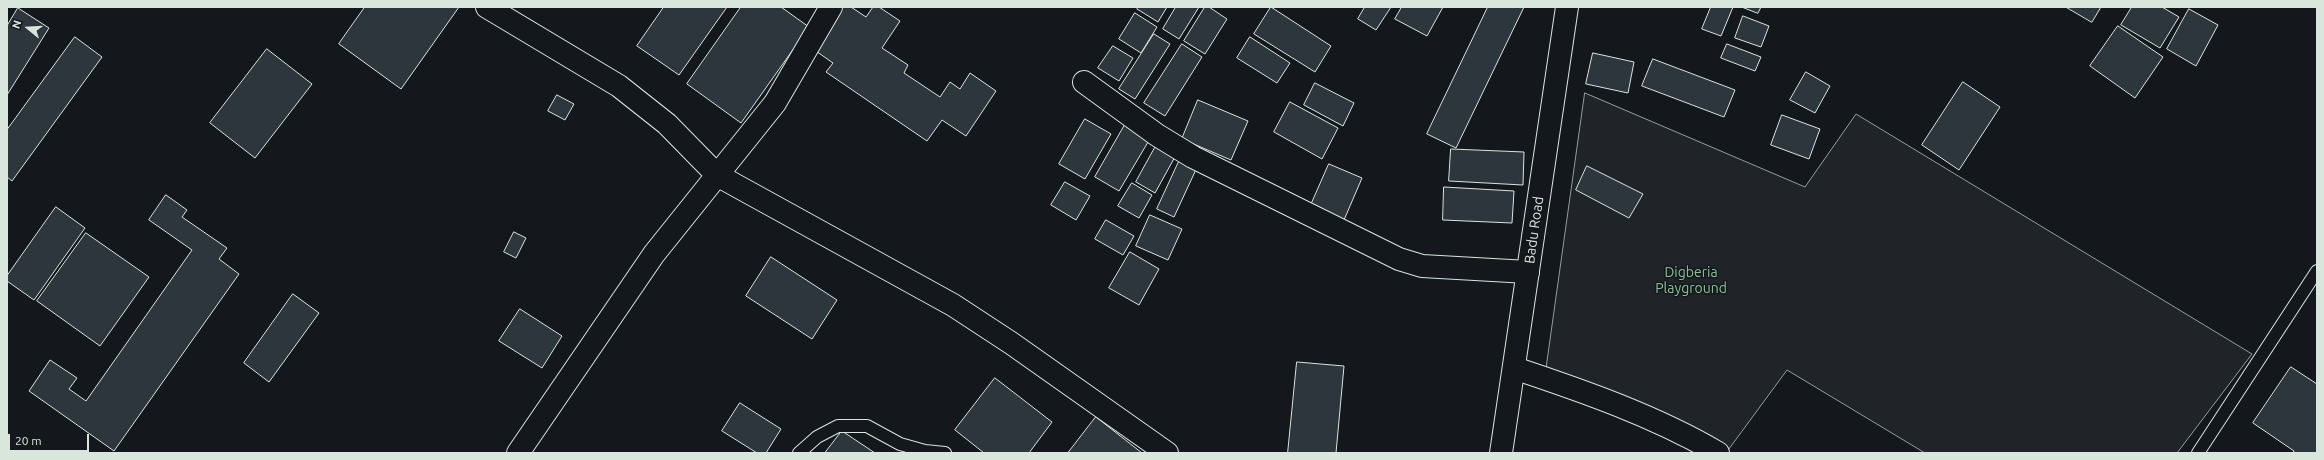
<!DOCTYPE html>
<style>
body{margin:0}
#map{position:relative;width:2324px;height:460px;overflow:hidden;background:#14181c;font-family:Ubuntu,sans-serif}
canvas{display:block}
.frame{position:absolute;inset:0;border:8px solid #d8e6dc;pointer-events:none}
.north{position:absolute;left:8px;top:8px;width:40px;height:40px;-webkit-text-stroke:3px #14181c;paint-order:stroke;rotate:288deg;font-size:11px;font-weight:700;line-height:16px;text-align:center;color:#d8e6dc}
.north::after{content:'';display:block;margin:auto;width:14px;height:18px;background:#d8e6dc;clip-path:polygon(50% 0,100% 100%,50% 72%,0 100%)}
.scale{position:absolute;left:8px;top:434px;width:81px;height:18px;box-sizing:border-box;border:2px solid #d8e6dc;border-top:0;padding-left:5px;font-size:12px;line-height:14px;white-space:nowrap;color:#d8e6dc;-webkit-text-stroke:3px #14181c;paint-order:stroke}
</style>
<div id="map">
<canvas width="2324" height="460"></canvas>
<div class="frame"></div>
<div class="north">N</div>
<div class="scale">20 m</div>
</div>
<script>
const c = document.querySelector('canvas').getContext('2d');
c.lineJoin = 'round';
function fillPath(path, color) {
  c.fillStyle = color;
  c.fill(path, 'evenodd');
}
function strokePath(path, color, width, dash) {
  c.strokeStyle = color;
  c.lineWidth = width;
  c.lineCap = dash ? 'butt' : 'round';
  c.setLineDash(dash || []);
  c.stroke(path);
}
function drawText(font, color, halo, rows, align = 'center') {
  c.font = font + ' Ubuntu,sans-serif';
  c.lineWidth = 3;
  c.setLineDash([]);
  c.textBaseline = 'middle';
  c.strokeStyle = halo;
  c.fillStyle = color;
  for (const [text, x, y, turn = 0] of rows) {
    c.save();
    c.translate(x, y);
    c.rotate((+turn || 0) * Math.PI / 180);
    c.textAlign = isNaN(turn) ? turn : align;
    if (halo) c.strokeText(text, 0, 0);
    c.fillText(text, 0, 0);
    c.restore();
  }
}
const green = new Path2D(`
 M 1585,93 L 1805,187 L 1856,114 L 2252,354 L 2177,453 L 1925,453 L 1787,370 L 1726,453 L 1546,371 Z`);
fillPath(green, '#202428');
strokePath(green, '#939e99', 1);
const building = new Path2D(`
 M 365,7 L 459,7 L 401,89 L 339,44 Z
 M 664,7 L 727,7 L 679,75 L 637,46 Z
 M 741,7 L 781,7 L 809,27 L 741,123 L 687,84 Z
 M 842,7 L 851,7 L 866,17 L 873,7 L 879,7 L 900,21 L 882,48 L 908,65 L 904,73 L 940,97 L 950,82 L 960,89 L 970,73 L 996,91 L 966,136 L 942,120 L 927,141 L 826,72 L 833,63 L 813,49 Z
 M 1139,7 L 1167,7 L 1158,22 L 1137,9 Z
 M 1176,7 L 1199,7 L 1179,39 L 1163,29 Z
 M 1205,7 L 1209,7 L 1227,19 L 1205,54 L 1184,41 Z
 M 1271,7 L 1331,46 L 1315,72 L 1254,34 Z
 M 1365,7 L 1391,7 L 1376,30 L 1358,19 Z
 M 1402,7 L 1443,7 L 1427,36 L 1395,19 Z
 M 1488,7 L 1524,7 L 1456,148 L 1427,134 Z
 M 1711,7 L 1733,7 L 1721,36 L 1702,29 Z
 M 1742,7 L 1761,7 L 1758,13 Z
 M 2066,7 L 2101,7 L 2092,22 Z
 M 2132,7 L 2162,7 L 2179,17 L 2160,48 L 2121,25 Z
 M 18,8 L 49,28 L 7,95 L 7,26 Z
 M 2189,9 L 2218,25 L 2196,66 L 2167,49 Z
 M 1135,13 L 1157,27 L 1141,53 L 1119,39 Z
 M 1743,16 L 1769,26 L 1761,47 L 1735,38 Z
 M 2118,26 L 2163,57 L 2135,98 L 2090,66 Z
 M 1154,34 L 1170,44 L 1135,99 L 1119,89 Z
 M 75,37 L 102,57 L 12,181 L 7,177 L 7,130 Z
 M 1250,37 L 1290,63 L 1277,83 L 1237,58 Z
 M 1182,44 L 1202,57 L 1165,116 L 1144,103 Z
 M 1727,44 L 1761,57 L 1755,71 L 1721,58 Z
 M 1113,46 L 1133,58 L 1119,81 L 1098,68 Z
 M 267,49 L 312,84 L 255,158 L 210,123 Z
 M 1593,53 L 1634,62 L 1628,93 L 1586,84 Z
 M 1653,59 L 1735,90 L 1724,117 L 1642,86 Z
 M 1806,72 L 1830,86 L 1815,113 L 1790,100 Z
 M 1963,82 L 2000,107 L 1959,170 L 1922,145 Z
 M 1315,83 L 1354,103 L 1343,126 L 1304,105 Z
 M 557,95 L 574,104 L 565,120 L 548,111 Z
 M 1198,100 L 1248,121 L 1231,160 L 1182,139 Z
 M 1290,102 L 1338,128 L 1322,159 L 1274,132 Z
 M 1782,115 L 1820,129 L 1809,159 L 1771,145 Z
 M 1085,119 L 1111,134 L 1085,179 L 1059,164 Z
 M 1126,123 L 1151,137 L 1119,191 L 1095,177 Z
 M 1157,144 L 1176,155 L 1155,193 L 1136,182 Z
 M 1451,149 L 1524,152 L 1523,185 L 1449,181 Z
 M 1182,155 L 1199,163 L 1174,217 L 1157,209 Z
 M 1329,164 L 1362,178 L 1344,220 L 1311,205 Z
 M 1587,166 L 1643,194 L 1629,218 L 1576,190 Z
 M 1065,182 L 1090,196 L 1076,220 L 1051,205 Z
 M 1132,183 L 1152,195 L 1139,218 L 1118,206 Z
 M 1444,187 L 1514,191 L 1512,223 L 1443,220 Z
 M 166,195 L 187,210 L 182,217 L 227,248 L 219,259 L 239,274 L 114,451 L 29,391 L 50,360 L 77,378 L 69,389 L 86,401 L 192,250 L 149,220 Z
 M 56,207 L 85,228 L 34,300 L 7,281 L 7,276 Z
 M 1150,215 L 1182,229 L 1168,260 L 1136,246 Z
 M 1106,220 L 1134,236 L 1123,255 L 1095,239 Z
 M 514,232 L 526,238 L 516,258 L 504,252 Z
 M 86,233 L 149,277 L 100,346 L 37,301 Z
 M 1130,252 L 1159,269 L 1139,305 L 1109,288 Z
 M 771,257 L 837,300 L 812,339 L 746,296 Z
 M 293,294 L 319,313 L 269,382 L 244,363 Z
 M 520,309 L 562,336 L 542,368 L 499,341 Z
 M 1297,362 L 1344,366 L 1336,453 L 1288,453 Z
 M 2291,367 L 2317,384 L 2317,453 L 2293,453 L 2294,451 L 2253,423 Z
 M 995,378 L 1052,422 L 1029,453 L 984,453 L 955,430 Z
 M 740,403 L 781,429 L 766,453 L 757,453 L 722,431 Z
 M 1096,417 L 1142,453 L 1068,453 Z
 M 842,431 L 875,453 L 825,453 Z`);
fillPath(building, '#2c363c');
strokePath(building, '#d8e6dc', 1);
const lane = new Path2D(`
 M 799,453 L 817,437 L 838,426 L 867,426 L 900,444 L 925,451 L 945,453
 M 2198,453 L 2317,271`);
const street = new Path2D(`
 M 487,7 L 619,86 L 667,124 L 717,175 L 953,305 L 1011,343 L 1167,453
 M 1084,82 L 1157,135 L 1193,157 L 1399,259 L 1422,266 L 1528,272
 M 1514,368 C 1583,391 1655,416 1718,453
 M 518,453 L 654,254 L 775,103 L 831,7`);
const primary = new Path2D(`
 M 1501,453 L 1567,7`);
strokePath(lane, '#d8e6dc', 14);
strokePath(street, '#d8e6dc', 24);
strokePath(primary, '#d8e6dc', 24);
strokePath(lane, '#14181c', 12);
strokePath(street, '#14181c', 22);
strokePath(primary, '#14181c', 22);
drawText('14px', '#d8e6dc', '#14181c', [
 ["Badu Road",1534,230,-82]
]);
drawText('14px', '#8ac095', '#14181c', [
 ["Digberia",1691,272],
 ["Playground",1691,288]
]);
</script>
